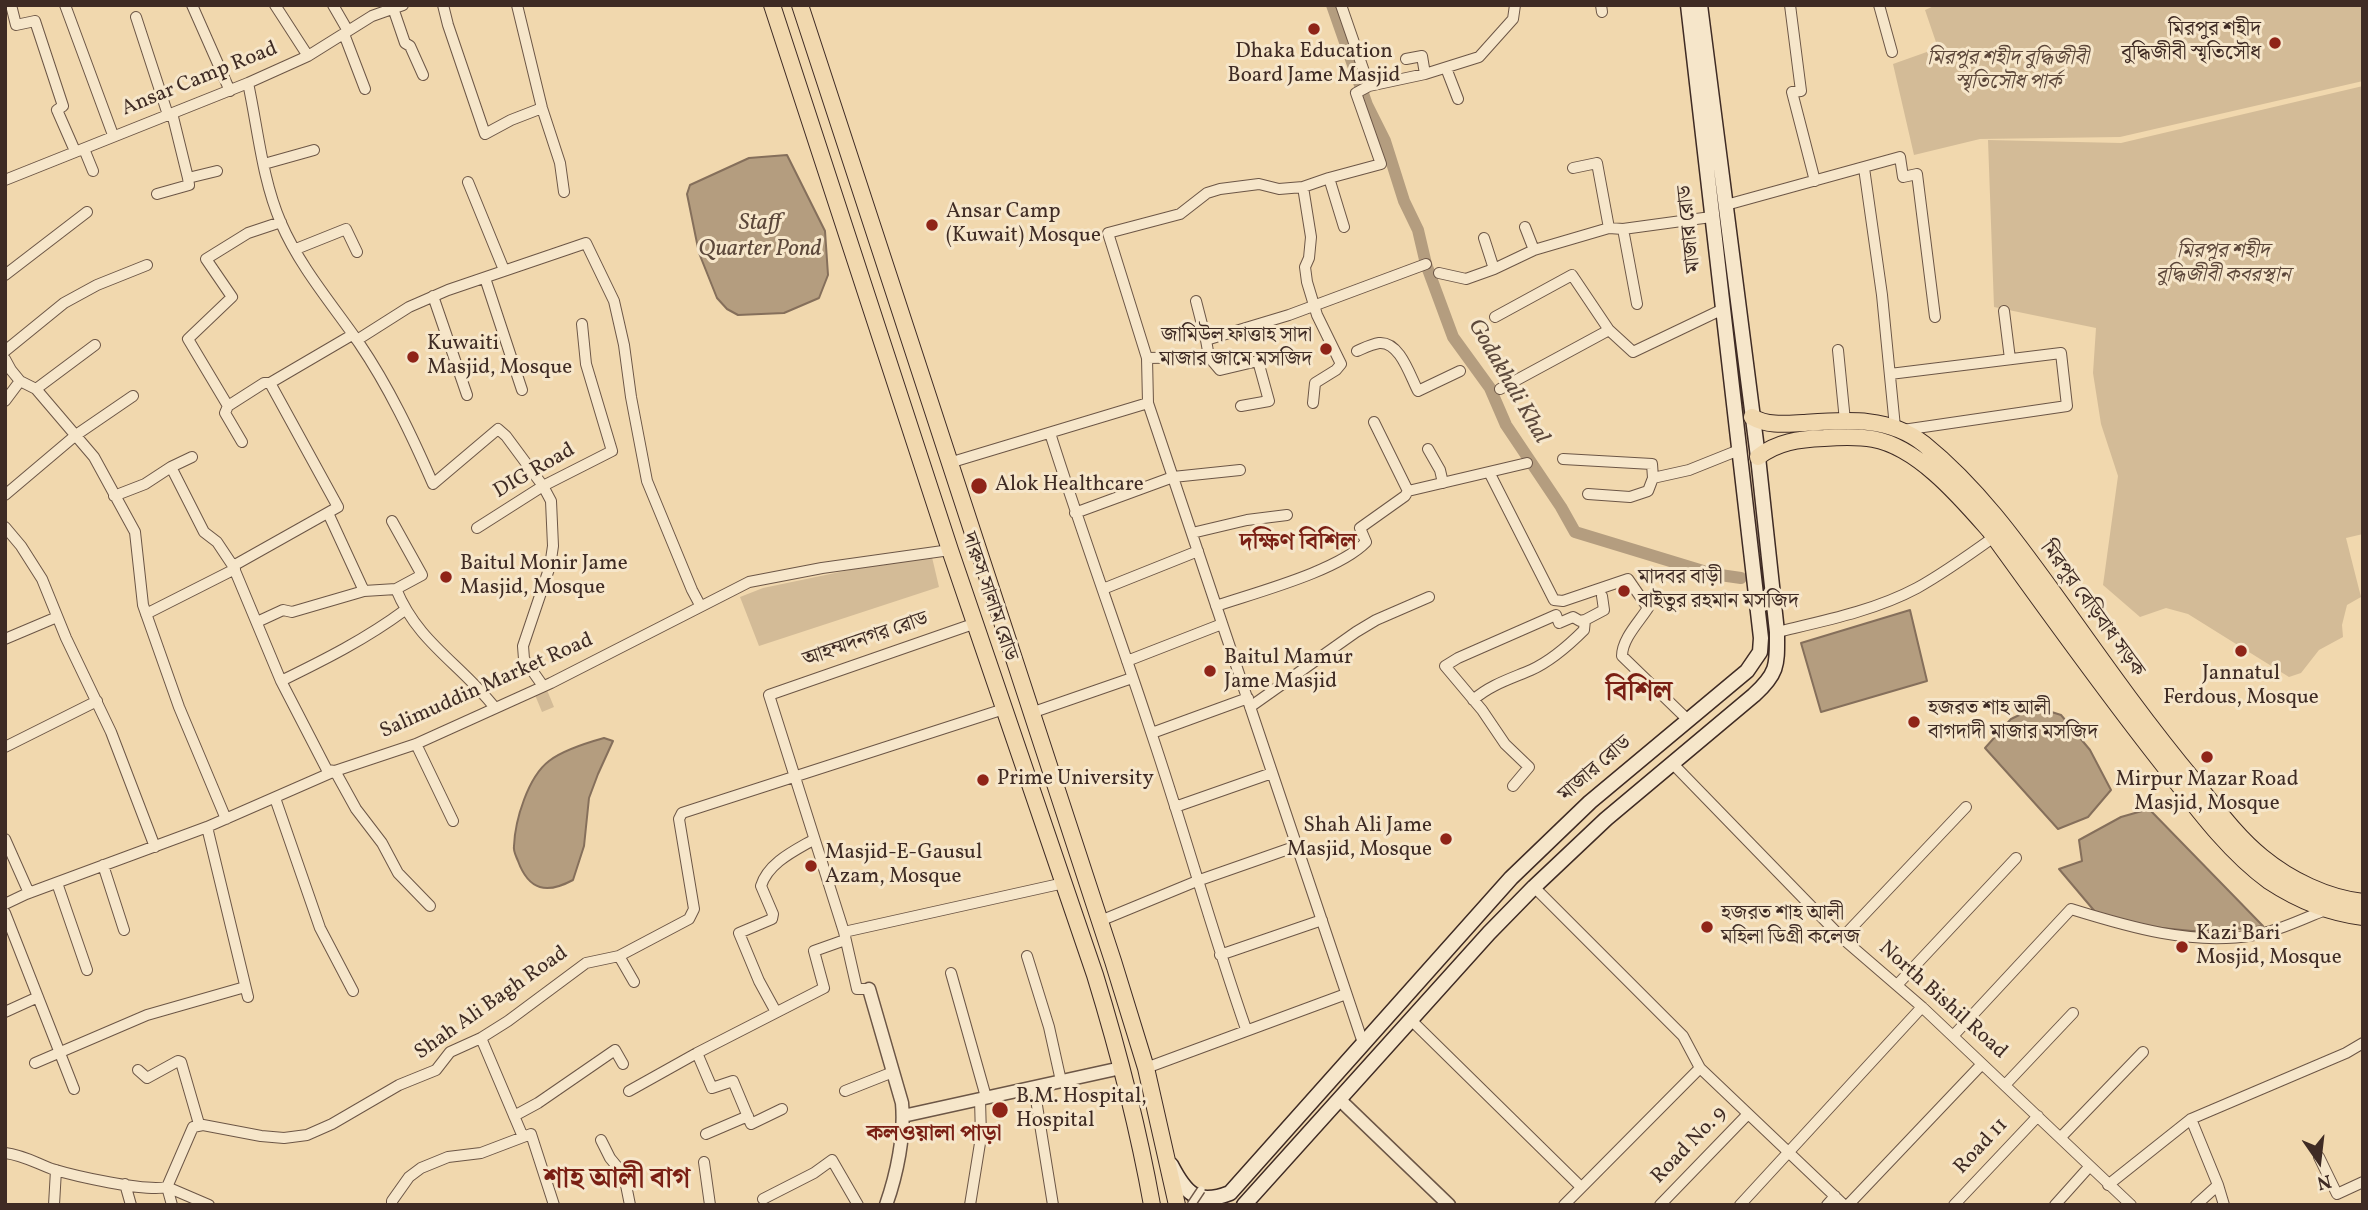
<!DOCTYPE html>
<meta charset="utf-8">
<style>
body{margin:0}
#map{position:relative;width:2368px;height:1210px;overflow:hidden;background:#f1d8ae;font-family:Vollkorn,serif}
canvas{display:block}
.frame{position:absolute;inset:0;border:7px solid #3f2b24;pointer-events:none}
.north{position:absolute;left:2284px;top:1126px;width:70px;height:70px;-webkit-text-stroke:5px #f6e6ca;paint-order:stroke;rotate:166deg;font-size:19px;font-weight:700;line-height:28px;text-align:center;color:#3f2b24}
.north::after{content:'';display:block;margin:auto;width:24px;height:32px;background:#3f2b24;clip-path:polygon(50% 0,100% 100%,50% 72%,0 100%)}
</style>
<div id="map">
<canvas width="2368" height="1210"></canvas>
<div class="frame"></div>
<div class="north">N</div>
</div>
<script>
const c = document.querySelector('canvas').getContext('2d');
c.lineJoin = 'round';
function fillPath(path, color) {
  c.fillStyle = color;
  c.fill(path, 'evenodd');
}
function strokePath(path, color, width, dash) {
  c.strokeStyle = color;
  c.lineWidth = width;
  c.lineCap = dash ? 'butt' : 'round';
  c.setLineDash(dash || []);
  c.stroke(path);
}
function drawText(font, color, halo, rows, align = 'center') {
  c.font = font + ' Vollkorn,"Noto Serif Bengali",serif';
  c.lineWidth = 6;
  c.setLineDash([]);
  c.textBaseline = 'middle';
  c.strokeStyle = halo;
  c.fillStyle = color;
  for (const [text, x, y, turn = 0] of rows) {
    c.save();
    c.translate(x, y);
    c.rotate((+turn || 0) * Math.PI / 180);
    c.textAlign = isNaN(turn) ? turn : align;
    if (halo) c.strokeText(text, 0, 0);
    c.fillText(text, 0, 0);
    c.restore();
  }
}
fillPath(new Path2D(`
 M 1936,5 L 2363,5 L 2363,81 L 2120,137 L 1980,139 L 1914,155 L 1893,64 L 1938,48 L 1925,10 Z
 M 2363,86 L 2363,534 L 2346,538 L 2361,597 L 2347,605 L 2342,625 L 2343,637 L 2319,650 L 2301,673 L 2289,677 L 2188,614 L 2166,608 L 2140,617 L 2103,585 L 2118,476 L 2101,424 L 2093,373 L 2096,328 L 1994,307 L 1988,140 L 2121,143 Z
 M 931,553 L 939,587 L 759,646 L 740,597 L 763,588 Z
 M 547,690 L 554,707 L 542,712 L 535,695 Z`), '#d3bb97');
const water = new Path2D(`
 M 787,155 L 825,231 L 828,275 L 819,298 L 784,313 L 738,315 L 727,309 L 717,298 L 699,253 L 687,194 L 690,185 L 749,158 Z
 M 1910,610 L 1927,681 L 1821,712 L 1801,643 Z
 M 2036,707 L 2061,715 L 2090,750 L 2111,790 L 2088,817 L 2058,829 L 1985,748 L 2011,719 Z
 M 604,738 L 613,741 L 598,774 L 589,798 L 584,846 L 573,880 C 547,894 529,891 518,861 C 516,856 513,851 514,846 C 515,820 528,777 549,761 C 563,750 586,743 604,738 Z
 M 2149,809 L 2263,926 L 2230,930 L 2192,931 L 2151,927 L 2097,914 L 2059,869 L 2082,861 L 2079,840 L 2121,817 Z`);
fillPath(water, '#b49d7f');
strokePath(water, '#856f5b', 2);
strokePath(new Path2D(`
 M 1332,5 L 1367,105 L 1385,141 L 1404,201 L 1418,230 L 1426,264 L 1453,337 L 1490,388 L 1506,425 L 1561,507 L 1575,532 L 1713,574 L 1741,578`), '#b49d7f', 12);
const minor = new Path2D(`
 M 11,5 L 16,25 L 35,21 L 63,106 L 57,110 L 75,151
 M 65,5 L 113,135
 M 192,5 L 230,91
 M 275,5 L 308,56
 M 333,5 L 348,31
 M 443,5 L 448,25 L 485,134 L 511,120 L 542,108
 M 517,5 L 542,108 L 560,163 L 564,192
 M 1341,5 L 1369,86
 M 1601,5 L 1602,12
 M 1790,5 L 1801,91 L 1792,92 L 1815,181
 M 1879,5 L 1892,52
 M 393,8 L 405,43 L 410,46 L 423,75
 M 136,17 L 168,115
 M 344,34 L 365,89
 M 1406,59 L 1422,56 L 1425,74
 M 1446,68 L 1458,99
 M 248,83 C 258,129 262,179 281,223 C 300,267 332,304 359,343 C 389,387 412,436 433,484 L 498,429 L 506,436 L 543,486 L 551,501 L 553,546 L 550,566 L 523,646 L 524,659 L 543,686
 M 172,113 L 188,178
 M 84,149 L 93,171
 M 264,164 L 314,150
 M 1573,168 L 1597,163 L 1609,228
 M 1864,168 L 1882,295 L 1895,427
 M 1329,178 L 1344,227
 M 5,180 L 248,83 L 308,56 L 372,16 L 403,5
 M 468,182 L 504,270
 M 1303,187 L 1311,237 L 1309,258 L 1305,267 L 1307,282 L 1317,315 L 1341,364 L 1336,370 L 1315,383 L 1313,403
 M 157,194 L 189,185 L 188,178 L 217,171
 M 1726,205 L 1900,157 L 1903,177 L 1917,174 L 1935,317
 M 281,222 L 248,233 L 206,259 L 232,297 L 188,339 L 228,406 L 264,383 L 270,383 L 352,335
 M 1525,227 L 1534,250
 M 1623,229 L 1637,304
 M 1484,238 L 1494,269
 M 296,249 L 346,229 L 357,252
 M 1439,273 L 1466,279 L 1494,269 L 1534,250 L 1609,228 L 1623,229 L 1711,217
 M 5,275 L 87,212
 M 485,278 L 522,390
 M 433,296 L 467,395
 M 1196,301 L 1206,340
 M 2004,311 L 2010,359
 M 1495,317 L 1572,275 L 1609,330 L 1633,352 L 1721,310
 M 357,340 L 409,307 L 448,290 L 586,243 L 614,301 L 624,345 L 631,397 L 647,481 L 692,590 L 700,605
 M 1838,350 L 1845,421
 M 5,351 L 64,303 L 97,285 L 147,265
 M 1357,351 C 1364,348 1372,344 1379,343 C 1400,341 1410,376 1418,391 L 1460,371
 M 1209,357 L 1220,370 L 1258,361 L 1269,401 L 1241,406
 M 1147,358 L 1209,357 L 1206,340 L 1289,315 L 1426,264
 M 5,359 L 11,370 L 20,381 L 36,389 L 94,457 L 135,532 L 143,605 L 179,707 L 226,819
 M 1890,374 L 2061,353 L 2067,406 L 1903,430
 M 36,389 L 95,345
 M 1500,389 L 1609,330
 M 5,401 L 20,381
 M 228,406 L 225,413 L 242,442
 M 1374,422 L 1408,491
 M 1050,433 C 1082,534 1119,634 1152,735 C 1185,833 1212,932 1246,1029
 M 1428,449 L 1440,470 L 1443,483
 M 1563,459 L 1652,464 L 1653,478
 M 949,463 L 1148,403
 M 171,467 L 204,532 L 217,542 L 233,566 L 281,681 L 327,770 L 335,771 L 356,809 L 382,843 L 398,873 L 430,906
 M 1489,472 L 1554,600 L 1563,601 L 1628,579 L 1648,608 C 1639,622 1622,639 1622,656 L 1688,720
 M 1588,494 L 1630,497 L 1648,491 L 1653,478 L 1689,470 L 1739,450
 M 5,495 L 76,435 L 133,396
 M 114,496 L 145,484 L 171,467 L 192,457
 M 328,513 L 364,591
 M 1075,513 L 1173,477 L 1240,470
 M 5,527 L 21,546 L 42,579 L 66,638 L 111,732 L 155,847
 M 477,528 L 543,486 L 612,451 L 586,364 L 582,324
 M 1192,533 L 1247,520 L 1287,515
 M 233,566 L 338,507 L 270,383
 M 396,589 C 418,643 461,664 495,708
 M 1103,589 L 1198,551
 M 1216,606 C 1257,592 1338,571 1366,542 L 1360,528 L 1405,496 L 1408,491 L 1527,463
 M 146,614 L 235,569
 M 257,622 L 283,610 L 292,612 L 364,591 L 396,589 L 422,575 L 392,521
 M 1777,632 C 1823,621 1874,611 1917,588 C 1944,573 1969,555 1994,537
 M 5,639 L 57,617
 M 1127,661 L 1222,624
 M 281,681 C 324,660 366,639 405,610
 M 1473,700 C 1490,685 1510,679 1531,670 C 1551,661 1568,646 1584,630 L 1585,620 L 1604,610 L 1602,596
 M 1250,707 L 1356,632 L 1376,620 L 1429,597
 M 1031,713 L 1132,678
 M 1152,733 L 1248,698
 M 416,744 L 453,821
 M 5,747 L 97,701
 M 1672,763 L 1842,938 L 1922,1007 L 2131,1205
 M 1513,786 L 1529,767 L 1505,744 L 1482,710 L 1445,666 L 1458,658 L 1556,615 L 1559,623 L 1573,617 L 1580,621 L 1585,620
 M 275,798 L 320,928 L 353,991
 M 1175,807 L 1272,773
 M 207,827 L 248,997
 M 5,839 L 29,893
 M 103,865 L 124,930
 M 57,883 L 87,970
 M 1534,887 L 1683,1036 L 1700,1068 L 1844,1205
 M 5,904 L 26,894 L 207,827 L 335,771 L 416,744 L 551,683 L 749,582 L 822,568 L 950,550
 M 5,913 L 74,1089
 M 1100,921 L 1197,881 L 1297,846
 M 844,932 L 1064,883
 M 1842,938 L 1966,807
 M 1220,955 L 1322,920
 M 619,956 L 634,982
 M 1027,956 L 1049,1027 L 1061,1081
 M 951,973 L 986,1097
 M 1897,985 L 2016,858
 M 869,989 L 857,989 L 844,932 L 769,695 L 976,623
 M 5,1012 L 38,997
 M 776,1012 L 759,981 L 739,933 L 772,919 L 773,914 L 761,886 C 768,863 794,851 813,840
 M 1411,1020 L 1581,1187
 M 1953,1036 L 2071,909 C 2129,927 2193,946 2254,935 C 2278,931 2303,919 2325,910
 M 481,1038 L 523,1137
 M 1363,1043 L 1148,403 L 1147,358 L 1108,233 L 1180,214 L 1207,193 L 1220,189 L 1259,184 L 1279,189 L 1303,187 L 1329,178 L 1381,164 L 1356,93 L 1369,86 L 1425,74 L 1479,57 L 1513,19 L 1515,5
 M 35,1063 L 147,1015 L 245,987
 M 1146,1068 L 1346,994
 M 138,1070 L 147,1078 L 178,1061 L 181,1062 L 199,1124
 M 2005,1085 L 2073,1013
 M 1034,1087 L 1053,1205
 M 629,1091 L 697,1053
 M 845,1091 L 893,1072
 M 782,1109 L 751,1124 L 733,1081 L 712,1088 L 697,1053 L 824,988 L 814,951 L 845,940
 M 514,1116 L 538,1103 L 615,1050 L 623,1064
 M 2191,1119 L 2218,1185 L 2224,1205
 M 706,1134 L 748,1116
 M 2061,1137 L 2143,1052
 M 601,1140 L 610,1158 L 624,1175 L 630,1205
 M 5,1153 C 23,1155 36,1163 52,1169 C 75,1176 145,1192 167,1187 L 193,1127 L 203,1125 L 261,1136 L 284,1138 L 307,1135 L 332,1124 L 399,1085 L 436,1070 L 450,1052 L 481,1038 L 508,1021 L 586,963 L 619,956 L 689,919 L 694,909 L 679,819 L 682,813 L 1004,709
 M 2319,1157 L 2337,1194 L 2363,1182
 M 704,1162 L 710,1205
 M 125,1184 L 131,1205
 M 2108,1185 L 2191,1119 L 2346,1053 L 2363,1043
 M 167,1187 L 209,1205
 M 167,1187 L 172,1205
 M 763,1199 L 814,1173 L 832,1160 L 858,1205
 M 54,1205 L 56,1170
 M 392,1205 L 392,1201 L 409,1177 L 421,1168 L 448,1157 L 481,1153 L 531,1134 L 554,1205
 M 970,1205 L 981,1137 L 980,1099
 M 1564,1205 L 1700,1068
 M 1660,1205 L 1748,1114
 M 1740,1205 L 1922,1007
 M 1827,1205 L 1835,1196
 M 1848,1205 L 1982,1064
 M 1954,1205 L 2038,1116
 M 2055,1205 L 2089,1167
 M 2196,1205 L 2218,1185`);
const tertiary = new Path2D(`
 M 869,989 L 902,1103 C 905,1135 897,1174 886,1205
 M 1339,1099 L 1449,1205
 M 903,1116 L 1121,1068`);
const secondary = new Path2D(`
 M 1171,1165 C 1186,1194 1197,1206 1230,1193 L 1511,878 L 1590,802 L 1747,671 L 1760,652 L 1761,638 L 1688,5
 M 1244,1205 L 1489,933 L 1534,887 L 1606,819 L 1754,695 C 1779,672 1777,664 1777,632 L 1758,457 L 1700,5`);
const primary = new Path2D(`
 M 772,5 L 950,550 L 1095,975 C 1118,1050 1138,1127 1152,1205
 M 800,5 L 1113,961 L 1146,1068 L 1177,1205`);
const trunk = new Path2D(`
 M 1752,417 C 1768,426 1785,424 1803,423 C 1846,420 1889,416 1924,444 C 1981,490 2023,551 2065,609 C 2107,668 2149,727 2195,782 C 2216,808 2237,837 2262,857 C 2290,880 2327,898 2363,902
 M 1758,457 C 1777,442 1799,439 1824,438 C 1839,437 1857,436 1873,439 C 1918,447 1961,498 1990,531 C 2047,610 2104,690 2165,767 C 2196,807 2228,851 2269,881 C 2298,900 2329,913 2363,917`);
strokePath(minor, '#6c5646', 12);
strokePath(tertiary, '#6c5646', 15);
strokePath(secondary, '#3f2b24', 17);
strokePath(primary, '#3f2b24', 18);
strokePath(trunk, '#3f2b24', 18);
strokePath(minor, '#f6e6ca', 10);
strokePath(tertiary, '#f6e6ca', 12);
strokePath(secondary, '#f6e6ca', 14);
strokePath(primary, '#f1d8ae', 16);
strokePath(trunk, '#f1d8ae', 16);
const pedestrianBridge = new Path2D(`
 M 1191,1205 L 1201,1190`);
strokePath(pedestrianBridge, '#6c5646', 10, []);
strokePath(pedestrianBridge, '#f6e6ca', 7);
for (const [x, y, r, color] of [
 [1314,29,7,"#8f2418"],
 [2275,43,7,"#8f2418"],
 [932,225,7,"#8f2418"],
 [1326,349,7,"#8f2418"],
 [413,357,7,"#8f2418"],
 [979,486,9,"#8f2418"],
 [446,577,7,"#8f2418"],
 [1624,591,7,"#8f2418"],
 [2241,651,7,"#8f2418"],
 [1210,671,7,"#8f2418"],
 [1914,722,7,"#8f2418"],
 [2207,757,7,"#8f2418"],
 [983,780,7,"#8f2418"],
 [1446,839,7,"#8f2418"],
 [811,866,7,"#8f2418"],
 [1707,927,7,"#8f2418"],
 [2182,947,7,"#8f2418"],
 [1000,1110,9,"#8f2418"]
]) {
  const dot = new Path2D();
  dot.arc(x, y, r, 0, 2 * Math.PI);
  c.fillStyle = color;
  c.fill(dot);
  strokePath(dot, '#f6e6ca', 2.5);
}
drawText('21px', '#3f2b24', '#f6e6ca', [
 ["মিরপুর শহীদ",2261,31,"right"],
 ["বুদ্ধিজীবী স্মৃতিসৌধ",2261,55,"right"],
 ["Dhaka Education",1314,53,"center"],
 ["Board Jame Masjid",1314,77,"center"],
 ["Ansar Camp",946,213],
 ["(Kuwait) Mosque",946,237],
 ["জামিউল ফাত্তাহ সাদা",1312,337,"right"],
 ["মাজার জামে মসজিদ",1312,361,"right"],
 ["Kuwaiti",427,345],
 ["Masjid, Mosque",427,369],
 ["Alok Healthcare",995,486],
 ["Baitul Monir Jame",460,565],
 ["Masjid, Mosque",460,589],
 ["মাদবর বাড়ী",1638,579],
 ["বাইতুর রহমান মসজিদ",1638,603],
 ["Baitul Mamur",1224,659],
 ["Jame Masjid",1224,683],
 ["Jannatul",2241,675,"center"],
 ["Ferdous, Mosque",2241,699,"center"],
 ["হজরত শাহ আলী",1928,710],
 ["বাগদাদী মাজার মসজিদ",1928,734],
 ["Prime University",997,780],
 ["Mirpur Mazar Road",2207,781,"center"],
 ["Masjid, Mosque",2207,805,"center"],
 ["Shah Ali Jame",1432,827,"right"],
 ["Masjid, Mosque",1432,851,"right"],
 ["Masjid-E-Gausul",825,854],
 ["Azam, Mosque",825,878],
 ["হজরত শাহ আলী",1721,915],
 ["মহিলা ডিগ্রী কলেজ",1721,939],
 ["Kazi Bari",2196,935],
 ["Mosjid, Mosque",2196,959],
 ["B.M. Hospital,",1016,1098],
 ["Hospital",1016,1122]
], 'left');
drawText('italic 21px', '#5d483b', '#f6e6ca', [
 ["মিরপুর শহীদ বুদ্ধিজীবী",2008,60],
 ["স্মৃতিসৌধ পার্ক",2008,84],
 ["মিরপুর শহীদ",2223,253],
 ["বুদ্ধিজীবী কবরস্থান",2223,277]
]);
drawText('21px', '#3f2b24', '#f6e6ca', [
 ["Ansar Camp Road",200,80,-22],
 ["মাজার রোড",1691,229,-96],
 ["DIG Road",535,472,-30],
 ["দারুস সালাম রোড",988,597,71],
 ["মিরপুর বেড়িবাধ সড়ক",2091,610,54],
 ["আহম্মদনগর রোড",866,641,-19],
 ["Salimuddin Market Road",487,687,-24],
 ["মাজার রোড",1596,770,-41],
 ["North Bishil Road",1942,1001,42],
 ["Shah Ali Bagh Road",492,1004,-35],
 ["Road No. 9",1690,1146,-46],
 ["Road 11",1982,1147,-47]
]);
drawText('italic 23px', '#5c483b', '#f6e6ca', [
 ["Staff",760,225],
 ["Quarter Pond",760,251],
 ["Godakhali Khal",1507,382,60]
]);
drawText('bold 23px', '#7a1f14', '#f6e6ca', [
 ["কলওয়ালা পাড়া",934,1136]
]);
drawText('bold 24px', '#7a1f14', '#f6e6ca', [
 ["দক্ষিণ বিশিল",1298,545]
]);
drawText('bold 28px', '#7a1f14', '#f6e6ca', [
 ["বিশিল",1639,695],
 ["শাহ আলী বাগ",617,1182]
]);
</script>
